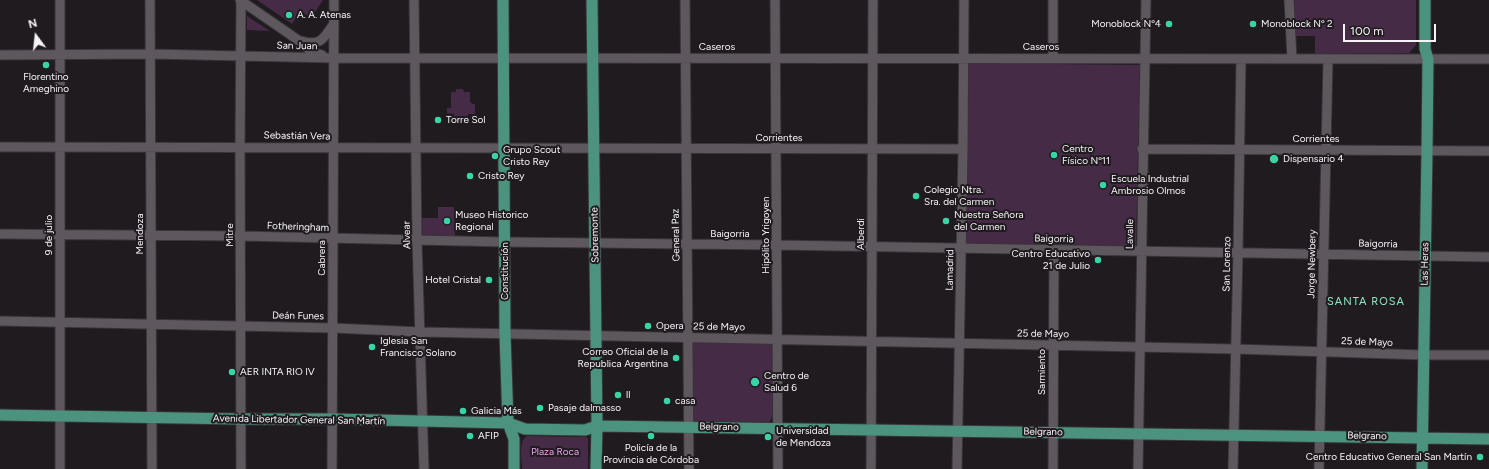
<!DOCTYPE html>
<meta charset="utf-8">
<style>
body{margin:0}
#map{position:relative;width:1489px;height:469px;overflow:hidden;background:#1f1b1f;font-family:Figtree,sans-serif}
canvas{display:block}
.north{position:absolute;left:16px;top:16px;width:40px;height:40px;-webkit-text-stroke:3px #1f1b1f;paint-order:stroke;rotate:345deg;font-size:11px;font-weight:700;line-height:16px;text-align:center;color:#f6f3f6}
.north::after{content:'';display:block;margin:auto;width:14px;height:18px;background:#f6f3f6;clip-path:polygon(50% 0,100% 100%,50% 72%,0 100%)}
.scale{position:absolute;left:1343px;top:24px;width:93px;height:18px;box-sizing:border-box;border:2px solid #f6f3f6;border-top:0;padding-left:5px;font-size:12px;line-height:14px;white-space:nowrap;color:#f6f3f6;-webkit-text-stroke:3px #1f1b1f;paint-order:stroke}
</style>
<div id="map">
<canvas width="1489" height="469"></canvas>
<div class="north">N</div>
<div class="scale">100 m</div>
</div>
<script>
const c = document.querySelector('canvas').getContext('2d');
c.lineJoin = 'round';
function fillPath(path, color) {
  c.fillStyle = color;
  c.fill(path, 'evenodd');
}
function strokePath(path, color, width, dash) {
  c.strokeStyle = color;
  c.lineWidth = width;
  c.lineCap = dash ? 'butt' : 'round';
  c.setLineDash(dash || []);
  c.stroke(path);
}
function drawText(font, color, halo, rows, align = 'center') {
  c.font = font + ' Figtree,sans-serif';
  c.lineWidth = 4;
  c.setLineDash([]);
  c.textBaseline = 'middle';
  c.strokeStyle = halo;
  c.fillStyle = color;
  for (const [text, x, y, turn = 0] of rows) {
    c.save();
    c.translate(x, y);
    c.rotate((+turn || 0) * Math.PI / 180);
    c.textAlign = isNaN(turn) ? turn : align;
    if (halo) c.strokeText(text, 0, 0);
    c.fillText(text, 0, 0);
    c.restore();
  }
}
fillPath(new Path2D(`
 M 257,0 L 323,0 L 311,18 L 301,11 L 292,24 Z
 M 1293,0 L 1416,0 L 1416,45 L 1409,53 L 1315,54 L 1315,36 L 1293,36 Z
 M 247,16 L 270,31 L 247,30 Z
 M 969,63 L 1140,65 L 1136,247 L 965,244 Z
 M 456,89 L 463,89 L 464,92 L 470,92 L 470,102 L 471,102 L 472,104 L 475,104 L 475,114 L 468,114 L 467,119 L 454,119 L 454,114 L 447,113 L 447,108 L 451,108 L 451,92 L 456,92 Z
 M 438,207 L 454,207 L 455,236 L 420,237 L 420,218 L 438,218 Z
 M 697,341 L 769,343 L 772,345 L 773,415 L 769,423 L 694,422 L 692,419 L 691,347 L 693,343 Z
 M 527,436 L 585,437 L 588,438 L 588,469 L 522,469 C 522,459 518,441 527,436 Z`), '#462b47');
const minor = new Path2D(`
 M 60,0 L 60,469
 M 150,0 L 152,469
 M 240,0 L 298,40 L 312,52 L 322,55
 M 414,0 L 417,240 L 424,469
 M 685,0 L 689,469
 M 775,0 L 778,469
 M 1289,0 L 1292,59
 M 301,41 C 320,46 323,40 333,25
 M 0,55 L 151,54 L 333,58 L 1489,59
 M 1053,58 L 1053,0
 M 0,147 C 321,147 642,148 963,149
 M 1142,149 L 1489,151
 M 0,234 L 241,236 L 505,242 L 777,245 L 1489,257
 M 0,321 L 333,328 L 421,332 L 1235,349 L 1424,355 L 1489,355
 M 241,469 L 240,146 L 241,1
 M 332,469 L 334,0
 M 871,469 L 873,0
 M 957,469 L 963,149 L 964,0
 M 1053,469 L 1054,250
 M 1138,469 L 1146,0
 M 1233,469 L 1238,252 L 1241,59
 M 1319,469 L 1328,59`);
const major = new Path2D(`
 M 503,0 L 505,334 L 508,423 L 514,439 L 514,469
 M 592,0 L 597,426 L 596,469
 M 0,415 L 241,419 L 333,419 L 508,423 L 525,429 L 585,430 L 597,426 L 1489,439
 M 1422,469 L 1427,151 L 1428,59 L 1425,49 L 1425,0`);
strokePath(minor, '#383538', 11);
strokePath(major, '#383538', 13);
strokePath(minor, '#5e585e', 9);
strokePath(major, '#4b937e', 11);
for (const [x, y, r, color] of [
 [289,15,4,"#39d4a5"],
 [1169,24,4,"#39d4a5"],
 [1253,24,4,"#39d4a5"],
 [46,65,4,"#39d4a5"],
 [438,120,4,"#39d4a5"],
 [1054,155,4,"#39d4a5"],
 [495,156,4,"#39d4a5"],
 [1274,159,5,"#39d4a5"],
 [470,176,4,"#39d4a5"],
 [1103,185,4,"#39d4a5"],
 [916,196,4,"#39d4a5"],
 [447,221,4,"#39d4a5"],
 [946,221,4,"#39d4a5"],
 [1098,260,4,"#39d4a5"],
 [489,280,4,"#39d4a5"],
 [648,326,4,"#39d4a5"],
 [372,347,4,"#39d4a5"],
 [676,358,4,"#39d4a5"],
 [232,372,4,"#39d4a5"],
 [755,382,5,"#39d4a5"],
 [618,395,4,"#39d4a5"],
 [667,401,4,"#39d4a5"],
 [540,408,4,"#39d4a5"],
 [463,411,4,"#39d4a5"],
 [470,436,4,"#39d4a5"],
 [651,436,4,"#39d4a5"],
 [768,437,4,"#39d4a5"],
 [1480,457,4,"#39d4a5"]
]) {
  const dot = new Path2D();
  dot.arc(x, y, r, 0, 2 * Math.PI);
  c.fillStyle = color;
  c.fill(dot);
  strokePath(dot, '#1f1b1f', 1.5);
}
drawText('10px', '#f6f3f6', '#1f1b1f', [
 ["A. A. Atenas",297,15],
 ["Monoblock Nº4",1161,24,"right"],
 ["Monoblock Nº 2",1261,24],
 ["Florentino",46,77,"center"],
 ["Ameghino",46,89,"center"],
 ["Torre Sol",446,120],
 ["Centro",1062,149],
 ["Físico Nº11",1062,161],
 ["Grupo Scout",503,150],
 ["Cristo Rey",503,162],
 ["Dispensario 4",1283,159],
 ["Cristo Rey",478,176],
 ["Escuela Industrial",1111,179],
 ["Ambrosio Olmos",1111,191],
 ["Colegio Ntra.",924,190],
 ["Sra. del Carmen",924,202],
 ["Museo Historico",455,215],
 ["Regional",455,227],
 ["Nuestra Señora",954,215],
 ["del Carmen",954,227],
 ["Centro Educativo",1090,254,"right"],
 ["21 de Julio",1090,266,"right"],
 ["Hotel Cristal",481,280,"right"],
 ["Opera",656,326],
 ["Iglesia San",380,341],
 ["Francisco Solano",380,353],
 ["Correo Oficial de la",668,352,"right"],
 ["Republica Argentina",668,364,"right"],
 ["AER INTA RIO IV",240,372],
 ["Centro de",764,376],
 ["Salud 6",764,388],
 ["ll",626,395],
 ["casa",675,401],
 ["Pasaje dalmasso",548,408],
 ["Galicia Más",471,411],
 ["Universidad",776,431],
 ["de Mendoza",776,443],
 ["AFIP",478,436],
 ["Policía de la",651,448,"center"],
 ["Provincia de Córdoba",651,460,"center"],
 ["Centro Educativo General San Martín",1472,457,"right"]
], 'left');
drawText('10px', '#f6f3f6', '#1f1b1f', [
 ["San Juan",297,46,1],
 ["Caseros",717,47],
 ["Caseros",1041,47],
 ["Sebastián Vera",297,136,1],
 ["Corrientes",779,138],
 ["Corrientes",1316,139],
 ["Fotheringham",298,227,2],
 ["Mendoza",140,234,-90],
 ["Baigorria",730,234],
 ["Alberdi",861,234,-90],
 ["Lavalle",1130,234,-89],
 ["9 de julio",49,235,-90],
 ["Mitre",230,235,-90],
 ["Alvear",407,235,-91],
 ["Sobremonte",595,235,-91],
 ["General Paz",676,235,-91],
 ["Hipólito Yrigoyen",766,235,-90],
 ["Baigorria",1054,239,1],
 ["Baigorria",1378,244,1],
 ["Cabrera",322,258,-90],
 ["San Lorenzo",1227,264,-89],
 ["Jorge Newbery",1312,264,-89],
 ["Las Heras",1425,264,-89],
 ["Lamadrid",950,270,-89],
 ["Constitución",505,271,-90],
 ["Deán Funes",298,316,1],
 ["25 de Mayo",719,327,1],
 ["25 de Mayo",1043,334,1],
 ["25 de Mayo",1367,342,2],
 ["Sarmiento",1042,372,-90],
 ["Avenida Libertador General San Martín",299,420,1],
 ["Belgrano",719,427,1],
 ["Belgrano",1043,432,1],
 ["Belgrano",1367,436,1]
]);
drawText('10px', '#e7a6ea', '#1f1b1f', [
 ["Plaza Roca",555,452]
]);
c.letterSpacing = '1px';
drawText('11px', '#8ce6c4', '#1f1b1f', [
 ["SANTA ROSA",1366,302]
]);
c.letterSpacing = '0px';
</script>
